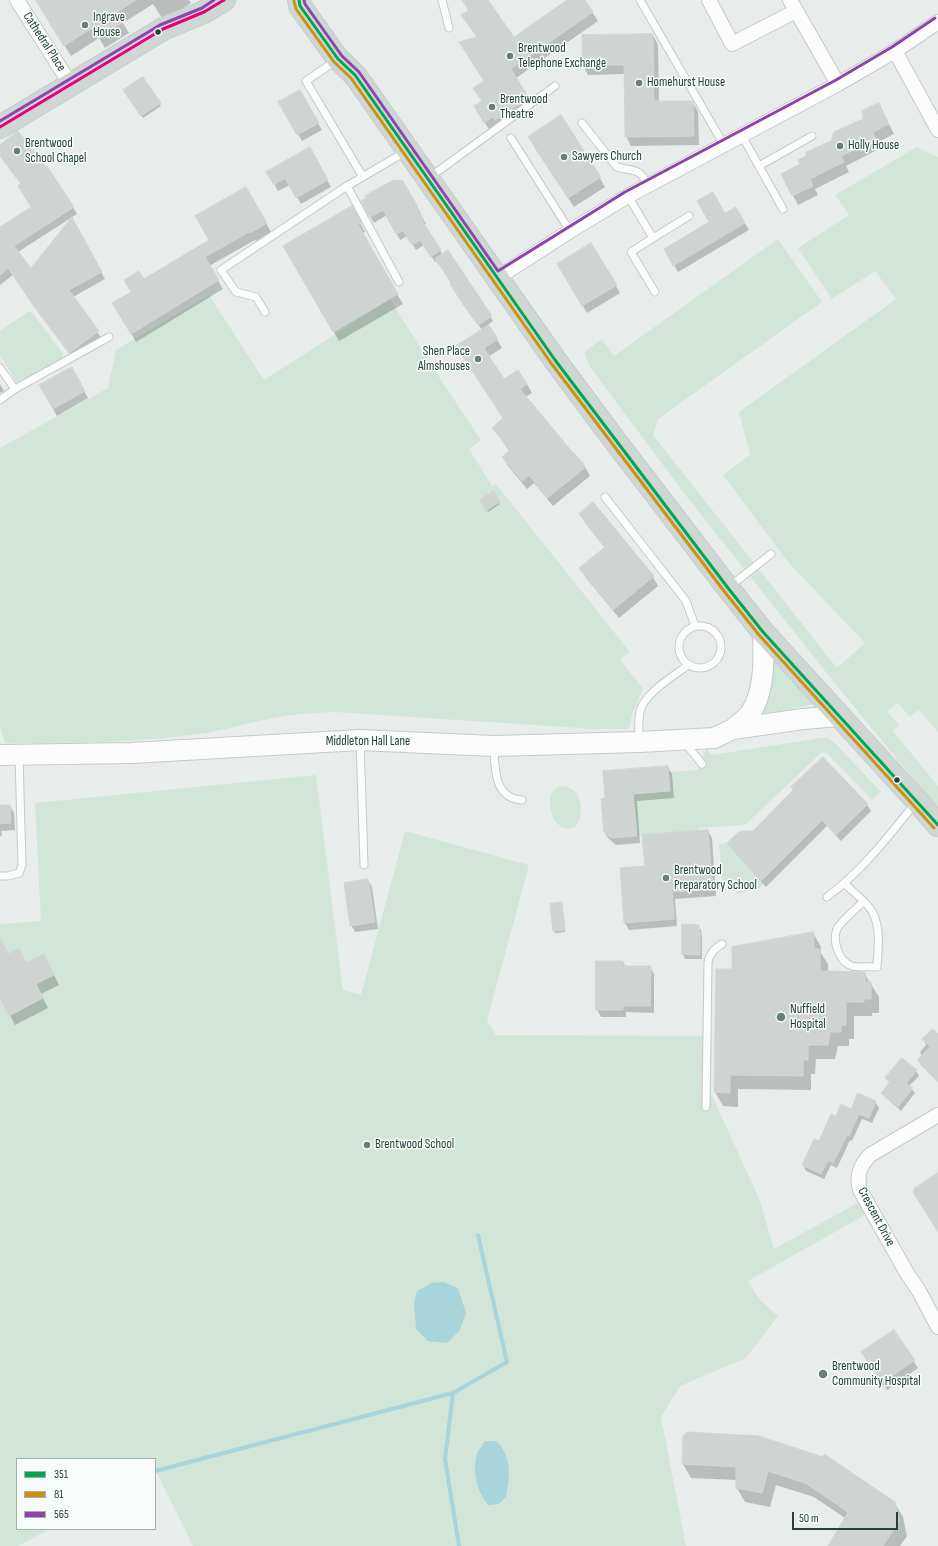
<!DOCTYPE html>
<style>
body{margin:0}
#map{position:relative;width:938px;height:1546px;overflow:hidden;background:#e8edeb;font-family:"Sofia Sans Condensed",sans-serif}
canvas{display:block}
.legend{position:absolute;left:16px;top:1458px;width:140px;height:72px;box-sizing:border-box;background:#f7fbf9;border:1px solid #a3b1ad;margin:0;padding:5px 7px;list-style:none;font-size:12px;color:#24423a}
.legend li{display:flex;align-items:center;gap:8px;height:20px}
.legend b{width:20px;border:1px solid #a3b1ad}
.scale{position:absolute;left:792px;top:1512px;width:106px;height:18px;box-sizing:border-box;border:2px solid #24423a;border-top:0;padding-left:5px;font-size:12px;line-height:14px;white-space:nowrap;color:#24423a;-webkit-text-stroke:3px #f7fbf9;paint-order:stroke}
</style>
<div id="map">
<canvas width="938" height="1546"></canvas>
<ul class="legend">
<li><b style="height:5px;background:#00a651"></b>351</li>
<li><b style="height:5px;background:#cd920c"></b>81</li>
<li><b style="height:5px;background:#8e44ad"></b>565</li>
</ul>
<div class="scale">50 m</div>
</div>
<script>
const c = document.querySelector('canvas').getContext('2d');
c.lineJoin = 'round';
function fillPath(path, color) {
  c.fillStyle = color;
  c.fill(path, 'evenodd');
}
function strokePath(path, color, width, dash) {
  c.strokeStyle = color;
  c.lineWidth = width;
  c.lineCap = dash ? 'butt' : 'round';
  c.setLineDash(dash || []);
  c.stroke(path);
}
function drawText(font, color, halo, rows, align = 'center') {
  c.font = font + ' "Sofia Sans Condensed",sans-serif';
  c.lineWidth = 3;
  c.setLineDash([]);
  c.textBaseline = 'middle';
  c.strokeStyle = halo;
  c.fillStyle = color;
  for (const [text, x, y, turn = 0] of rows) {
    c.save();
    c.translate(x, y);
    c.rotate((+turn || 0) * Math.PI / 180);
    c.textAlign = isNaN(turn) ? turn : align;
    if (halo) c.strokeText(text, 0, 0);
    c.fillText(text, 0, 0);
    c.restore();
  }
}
fillPath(new Path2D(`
 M 917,147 L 938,157 L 938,732 L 919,710 L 910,717 L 898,703 L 887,711 L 899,725 L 893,731 L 938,786 L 938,809 L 841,691 L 683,492 L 590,367 L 584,352 L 602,339 L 614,356 L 778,239 L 822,302 L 658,419 L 653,435 L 837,668 L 865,643 L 788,562 L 723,475 L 750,455 L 739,412 L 896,299 L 875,271 L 832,299 L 798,248 L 849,215 L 835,195 Z
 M 209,295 L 264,380 L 390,299 L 431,365 L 481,440 L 469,449 L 492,486 L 496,484 L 630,652 L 620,659 L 643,689 L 632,714 L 629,729 L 594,729 L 335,712 C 314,713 294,714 274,718 C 251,722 229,729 206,733 C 139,743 72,743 5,743 L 0,727 L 0,448 L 108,388 L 116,350 Z
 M 29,311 L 32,312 L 63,354 L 62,359 L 19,384 L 16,382 L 0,355 L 0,331 Z
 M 773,655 L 819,703 L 760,716 Z
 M 827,737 L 834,742 L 881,792 L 872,800 L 827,753 L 822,752 L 745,825 L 699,828 L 699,831 L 637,836 L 633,794 L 670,791 L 669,772 L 698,770 L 706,749 L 712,755 Z
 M 316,775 L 343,990 L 361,995 L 405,831 L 529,865 L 487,1021 L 496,1035 L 712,1036 L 711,1093 L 760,1201 L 774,1249 L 865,1199 L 872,1211 L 748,1281 L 760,1300 L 778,1316 L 746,1358 L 680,1386 L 661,1417 L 686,1546 L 193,1546 L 157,1473 L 155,1474 L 155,1459 L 17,1459 L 17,1529 L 50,1529 L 18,1546 L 0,1546 L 0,924 L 41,921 L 35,803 Z
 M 560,786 C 574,785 582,798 581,811 C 579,842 548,829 550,800 C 551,792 553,789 560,786 Z
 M 727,843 L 764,884 L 759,888 L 737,894 L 735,885 L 732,885 L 722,879 L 719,844 Z`), '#d1e6d8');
fillPath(new Path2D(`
 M 443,1282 L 458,1288 L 466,1313 L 460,1330 L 447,1343 L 428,1341 L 416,1329 L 414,1303 L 417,1291 L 432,1283 Z
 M 485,1441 L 497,1441 C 512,1459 510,1475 506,1497 L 499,1504 L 488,1505 C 477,1491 473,1475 476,1457 C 477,1452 482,1446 485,1441 Z`), '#a9d4db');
fillPath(new Path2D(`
 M 36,0 L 189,0 L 191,3 L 164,21 L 153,4 L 123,23 L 129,33 L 105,48 L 99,38 L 71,56 Z
 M 462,0 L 487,0 L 514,39 L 568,0 L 584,0 L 598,21 L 516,78 L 534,107 L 501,128 L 490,131 L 480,115 L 485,82 L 477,38 L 468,24 L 469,11 Z
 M 653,35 L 658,45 L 659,102 L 692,102 L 698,111 L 699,145 L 631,146 L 626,136 L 625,74 L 588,75 L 583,65 L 583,36 Z
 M 142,78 L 161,106 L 143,118 L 125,90 Z
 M 299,91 L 322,130 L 302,141 L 280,102 Z
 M 884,114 L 894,134 L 878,142 L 881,148 L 846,166 L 849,172 L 815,189 L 818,195 L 798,205 L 782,174 L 801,165 L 832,141 Z
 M 0,147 L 73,207 L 77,214 L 18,252 L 31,270 L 72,218 L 105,279 L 73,297 L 102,339 L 74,359 L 38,312 L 13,275 L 0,285 L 0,229 L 32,208 L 22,185 L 0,156 Z
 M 534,147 L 600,178 L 605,187 L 574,207 Z
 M 310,149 L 331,187 L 301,204 L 290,185 L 278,191 L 268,172 Z
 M 402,182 L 421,213 L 420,214 L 426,224 L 424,225 L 443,255 L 448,251 L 493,321 L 488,325 L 502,348 L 488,357 L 503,381 L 527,384 L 532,393 L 525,397 L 585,467 L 590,476 L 553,506 L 534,483 L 527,489 L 508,466 L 503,457 L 510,452 L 493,428 L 504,419 L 463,355 L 483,331 L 466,308 L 437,260 L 435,262 L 424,245 L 416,250 L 407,236 L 400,240 L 387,215 L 374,223 L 362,202 Z
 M 246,188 L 271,232 L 256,241 L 255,240 L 209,266 L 223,289 L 136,342 L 114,303 L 130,293 L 144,281 L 210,240 Z
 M 352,208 L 365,232 L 362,234 L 403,304 L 339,341 L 285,247 Z
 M 736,208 L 749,230 L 678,272 L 665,250 Z
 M 591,244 L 620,293 L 587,313 L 558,264 Z
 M 71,368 L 88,398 L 57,416 L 40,386 Z
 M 0,384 L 4,391 L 0,393 Z
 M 493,493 L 500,504 L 488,512 L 481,500 Z
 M 593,504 L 653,577 L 658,586 L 619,618 L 586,578 L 581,568 L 605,548 L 586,524 L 580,515 Z
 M 668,767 L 672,774 L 674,798 L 637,801 L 640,843 L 616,845 L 609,839 L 604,832 L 602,800 Z
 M 867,805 L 871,811 L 841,841 L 827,826 L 766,887 L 732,849 L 728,843 L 753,832 Z
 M 0,806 L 10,806 L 14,813 L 15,830 L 1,831 L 2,836 L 0,836 Z
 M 708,831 L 712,838 L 716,896 L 675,899 L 677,926 L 629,930 L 625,923 L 621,869 L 646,867 Z
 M 368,880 L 372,887 L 378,929 L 355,932 L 351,925 Z
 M 561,903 L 565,932 L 555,933 L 554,931 Z
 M 683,925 L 698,926 L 701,930 L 702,937 L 702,959 L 685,959 L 683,954 Z
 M 813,933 L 821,947 L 821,953 L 828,964 L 828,972 L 864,973 L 879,997 L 879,1013 L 872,1013 L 872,1016 L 854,1016 L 854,1039 L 849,1039 L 849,1046 L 838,1046 L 835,1059 L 816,1059 L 815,1074 L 811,1074 L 811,1090 L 738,1089 L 738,1107 L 723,1106 L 715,1092 L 717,970 L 733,970 Z
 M 0,954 L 8,955 L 27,964 L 49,965 L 59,985 L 41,994 L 48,1008 L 15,1025 L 0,996 Z
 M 623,962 L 626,967 L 650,967 L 654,974 L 654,1013 L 626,1012 L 626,1017 L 601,1017 L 597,1010 Z
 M 938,1035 L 938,1082 L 921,1065 L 918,1060 L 922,1056 L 920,1052 L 926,1045 L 923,1039 Z
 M 916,1071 L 919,1076 L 909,1086 L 915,1093 L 901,1111 L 885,1097 L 882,1093 L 890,1083 L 886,1078 Z
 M 875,1102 L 879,1108 L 872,1123 L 862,1119 L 852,1141 L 850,1140 L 837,1168 L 831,1165 L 824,1179 L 806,1171 L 803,1165 L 836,1117 Z
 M 894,1331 L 918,1368 L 887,1390 L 866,1360 Z
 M 824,1458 L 894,1502 L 903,1517 L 907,1536 L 900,1546 L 829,1546 L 845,1518 L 814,1497 L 776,1485 L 770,1507 L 745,1502 L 737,1488 L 737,1480 L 691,1478 L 683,1464 Z`), '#0003');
strokePath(new Path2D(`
 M 453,1393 L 445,1459 L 459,1546
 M 155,1471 L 453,1393 L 507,1362 L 478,1235`), '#a9d4db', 4);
const building = new Path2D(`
 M 36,0 L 136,0 L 117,12 L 123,22 L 98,38 L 92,28 L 64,46 Z
 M 462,0 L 488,0 L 514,37 L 567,0 L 585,0 L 593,12 L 511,69 L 529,98 L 495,120 L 493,117 L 484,123 L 474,106 L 482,101 L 473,88 L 484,81 L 459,42 L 477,37 L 461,15 L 469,10 Z
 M 653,34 L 654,101 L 693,101 L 694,136 L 625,137 L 624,65 L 582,65 L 582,35 Z
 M 143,77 L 161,103 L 141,116 L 123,90 Z
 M 300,90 L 319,123 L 297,135 L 278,102 Z
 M 879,103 L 889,124 L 873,132 L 876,139 L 841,156 L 844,162 L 810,179 L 813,186 L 792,196 L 781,174 L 800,164 L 798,160 L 806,156 L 806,152 L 831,141 L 834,132 L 863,119 L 862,111 Z
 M 561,115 L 601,177 L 568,198 L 528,137 Z
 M 18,131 L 46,167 L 47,166 L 74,207 L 14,246 L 31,268 L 72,217 L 102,272 L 69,290 L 99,331 L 69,353 L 33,305 L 8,268 L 0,275 L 0,227 L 31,207 L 18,186 L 21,184 L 0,156 L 0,145 Z
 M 310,147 L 328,180 L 296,198 L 285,178 L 274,185 L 266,172 Z
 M 394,180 L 403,181 L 418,207 L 417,208 L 423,218 L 421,219 L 441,250 L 431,257 L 420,240 L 412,245 L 403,231 L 396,234 L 383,210 L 370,217 L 361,201 L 366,198 L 365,196 Z
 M 246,187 L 267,223 L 250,233 L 249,232 L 205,257 L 219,280 L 131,334 L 112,303 L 131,292 L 124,280 L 139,271 L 144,279 L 209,240 L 195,216 Z
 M 713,192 L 725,213 L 736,207 L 745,223 L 673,266 L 664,249 L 709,222 L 697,201 Z
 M 352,206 L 361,222 L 358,224 L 398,294 L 333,332 L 283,246 Z
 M 591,243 L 617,285 L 582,306 L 557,264 Z
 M 448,250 L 492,316 L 478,325 L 462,303 L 450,284 L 452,283 L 435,259 Z
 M 489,325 L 498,339 L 484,348 L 504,379 L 518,370 L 527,384 L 520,389 L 574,454 L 575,454 L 586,467 L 547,498 L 529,475 L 522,481 L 502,457 L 510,450 L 492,428 L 503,418 L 456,346 Z
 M 72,367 L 85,391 L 53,409 L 39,385 Z
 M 494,491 L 500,502 L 486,511 L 480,500 Z
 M 593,502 L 654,576 L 613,610 L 579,568 L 605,547 L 579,514 Z
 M 823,757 L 868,804 L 836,835 L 822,820 L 761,881 L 727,843 L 740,831 L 753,831 L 793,790 L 791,787 Z
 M 668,766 L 670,791 L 633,794 L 637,836 L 611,838 L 604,832 L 601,799 L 605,798 L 603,771 Z
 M 0,805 L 10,805 L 11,823 L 0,824 Z
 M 708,830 L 713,889 L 672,892 L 674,919 L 624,923 L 620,868 L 645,866 L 642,835 Z
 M 368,879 L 375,922 L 350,926 L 344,883 Z
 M 562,902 L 565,930 L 553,931 L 550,904 Z
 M 682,924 L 699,925 L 699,932 L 700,932 L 700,955 L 682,954 Z
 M 814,932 L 814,949 L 820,949 L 820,971 L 865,972 L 865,982 L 871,982 L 871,999 L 864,999 L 864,1002 L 846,1002 L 846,1025 L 841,1025 L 841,1032 L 830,1032 L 828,1045 L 808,1045 L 808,1060 L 803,1060 L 803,1076 L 730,1075 L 730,1093 L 714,1092 L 716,969 L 732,969 L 732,947 Z
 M 0,938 L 9,954 L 19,948 L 26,963 L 44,954 L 54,975 L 36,984 L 43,998 L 9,1016 L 0,998 Z
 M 596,961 L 623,961 L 623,966 L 651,966 L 650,1006 L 623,1006 L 623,1010 L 596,1010 Z
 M 933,1029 L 938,1034 L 938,1081 L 917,1060 L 930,1047 L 922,1039 Z
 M 902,1058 L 917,1070 L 906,1083 L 913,1088 L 898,1107 L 881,1093 L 890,1082 L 885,1078 Z
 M 858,1093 L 876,1101 L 869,1118 L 859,1114 L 849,1136 L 847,1135 L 833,1163 L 828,1160 L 821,1174 L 802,1165 L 814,1139 L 819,1141 L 831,1114 L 836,1116 L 841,1104 L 851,1109 Z
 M 938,1173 L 938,1232 L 913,1192 L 915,1190 L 914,1189 Z
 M 894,1330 L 915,1360 L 882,1383 L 861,1352 Z
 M 687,1432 L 759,1436 L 823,1457 L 824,1454 L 895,1502 L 899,1521 L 883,1546 L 828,1546 L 848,1512 L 805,1483 L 768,1471 L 762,1493 L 736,1488 L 736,1467 L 682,1464 L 683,1437 Z`);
fillPath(building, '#cfd4d2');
strokePath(building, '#d1d6d4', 1);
const lane = new Path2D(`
 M 442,0 L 449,28
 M 640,0 L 724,145
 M 337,60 L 306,81 L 363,177
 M 582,123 L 616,166 C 622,170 628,168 635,171 C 641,172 646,181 649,185
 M 742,136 L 783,209
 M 511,138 L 570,231
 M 759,166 L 812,136
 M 430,177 L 555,86
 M 347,186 L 399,282
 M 628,196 L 653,238 L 689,216
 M 653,238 L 631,252 L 655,292
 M 265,312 L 256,297 L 236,292 L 221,270 L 347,186 L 405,152
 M 0,368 L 15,389
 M 0,400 L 15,389 L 109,337
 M 605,497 L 686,601 L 695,626
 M 729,587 L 771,554
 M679 647a21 21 0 1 1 42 0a21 21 0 1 1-42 0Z
 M 360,740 L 364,865
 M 639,741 C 639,730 637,713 643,704 C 652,689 675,675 688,665
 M 690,742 L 690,749 L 702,764
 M 494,748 C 495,770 494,798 522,800
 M 0,876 L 8,876 L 19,873 L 22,865 L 19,755
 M 845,884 C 853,892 869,904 873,913 C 881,930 878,949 877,967 C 870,966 859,968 852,966 C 839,962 832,941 837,929 C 839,923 858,907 863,902
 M 827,897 C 862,871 889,836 916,802
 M 706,1107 L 708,962 C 710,953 714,949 722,944`);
const street = new Path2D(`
 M 17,0 L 71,85
 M 709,0 L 732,44 L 796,11
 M 790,0 L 838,84
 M 895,51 L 938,130
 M 497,278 L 570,231 L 628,196 L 838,84 L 895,51 L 938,22
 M 938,1115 L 870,1155 C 860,1166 856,1175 860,1190 L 908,1275 L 919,1291 L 938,1327`);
const secondary = new Path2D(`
 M 733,729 C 739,724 747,718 751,712 C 765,691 764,656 763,632
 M 0,755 L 132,753 L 360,740 L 494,746 L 639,742 L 714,738 L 733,729 L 803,719 L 840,716`);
const primary = new Path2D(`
 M 299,0 L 300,6 L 338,59 L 355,75 L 555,360 L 616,442 L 728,588 L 763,632 L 917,801 L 938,825
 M 0,127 L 163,29 L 204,12 L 224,0`);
strokePath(lane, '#c5cac8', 9);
strokePath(street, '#c5cac8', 16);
strokePath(secondary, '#c3cbc8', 22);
strokePath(primary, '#c3ccc9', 24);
strokePath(lane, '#fcfcfc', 7);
strokePath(street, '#fcfcfc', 14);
strokePath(secondary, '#fcfcfc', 20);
strokePath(primary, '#cfd7d5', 22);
strokePath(new Path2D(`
 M 299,0 L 300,6 L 338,59 L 355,75 L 555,360 L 728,588 L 763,632 L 938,825`), '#00a651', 3);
strokePath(new Path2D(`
 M 294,1 L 296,9 L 334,62 L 351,78 L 551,363 L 724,591 L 759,635 L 934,828`), '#cd920c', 3);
strokePath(new Path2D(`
 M 304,0 L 305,4 L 342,56 L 359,72 L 498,271 L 625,192 L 836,80 L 892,47 L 935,18
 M 0,121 L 160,25 L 202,8 L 214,0`), '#8e44ad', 3);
strokePath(new Path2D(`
 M 0,127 L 163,29 L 204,12 L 224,0`), '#e5007d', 3);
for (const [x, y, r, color] of [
 [85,25,4,"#697e78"],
 [158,32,3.5,"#24423a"],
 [510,56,4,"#697e78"],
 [639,83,4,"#697e78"],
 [492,107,4,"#697e78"],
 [840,146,4,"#697e78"],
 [17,151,4,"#697e78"],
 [564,157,4,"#697e78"],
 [478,359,4,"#697e78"],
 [897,780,3.5,"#24423a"],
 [666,878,4,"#697e78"],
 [781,1017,5,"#697e78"],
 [367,1145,4,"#697e78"],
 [823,1374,5,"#697e78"]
]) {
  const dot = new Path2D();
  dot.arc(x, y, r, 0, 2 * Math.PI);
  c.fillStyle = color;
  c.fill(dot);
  strokePath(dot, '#f7fbf9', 1.5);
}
drawText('13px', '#24423a', '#f7fbf9', [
 ["Ingrave",93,18],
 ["House",93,33],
 ["Brentwood",518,49],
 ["Telephone Exchange",518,64],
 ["Homehurst House",647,83],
 ["Brentwood",500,100],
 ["Theatre",500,115],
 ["Brentwood",25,144],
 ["School Chapel",25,159],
 ["Holly House",848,146],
 ["Sawyers Church",572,157],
 ["Shen Place",470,352,"right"],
 ["Almshouses",470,367,"right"],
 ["Brentwood",674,871],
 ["Preparatory School",674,886],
 ["Nuffield",790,1010],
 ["Hospital",790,1025],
 ["Brentwood School",375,1145],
 ["Brentwood",832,1367],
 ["Community Hospital",832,1382]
], 'left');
drawText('13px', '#24423a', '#f7fbf9', [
 ["Cathedral Place",44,42,57],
 ["Middleton Hall Lane",368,742],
 ["Crescent Drive",876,1217,62]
]);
</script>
